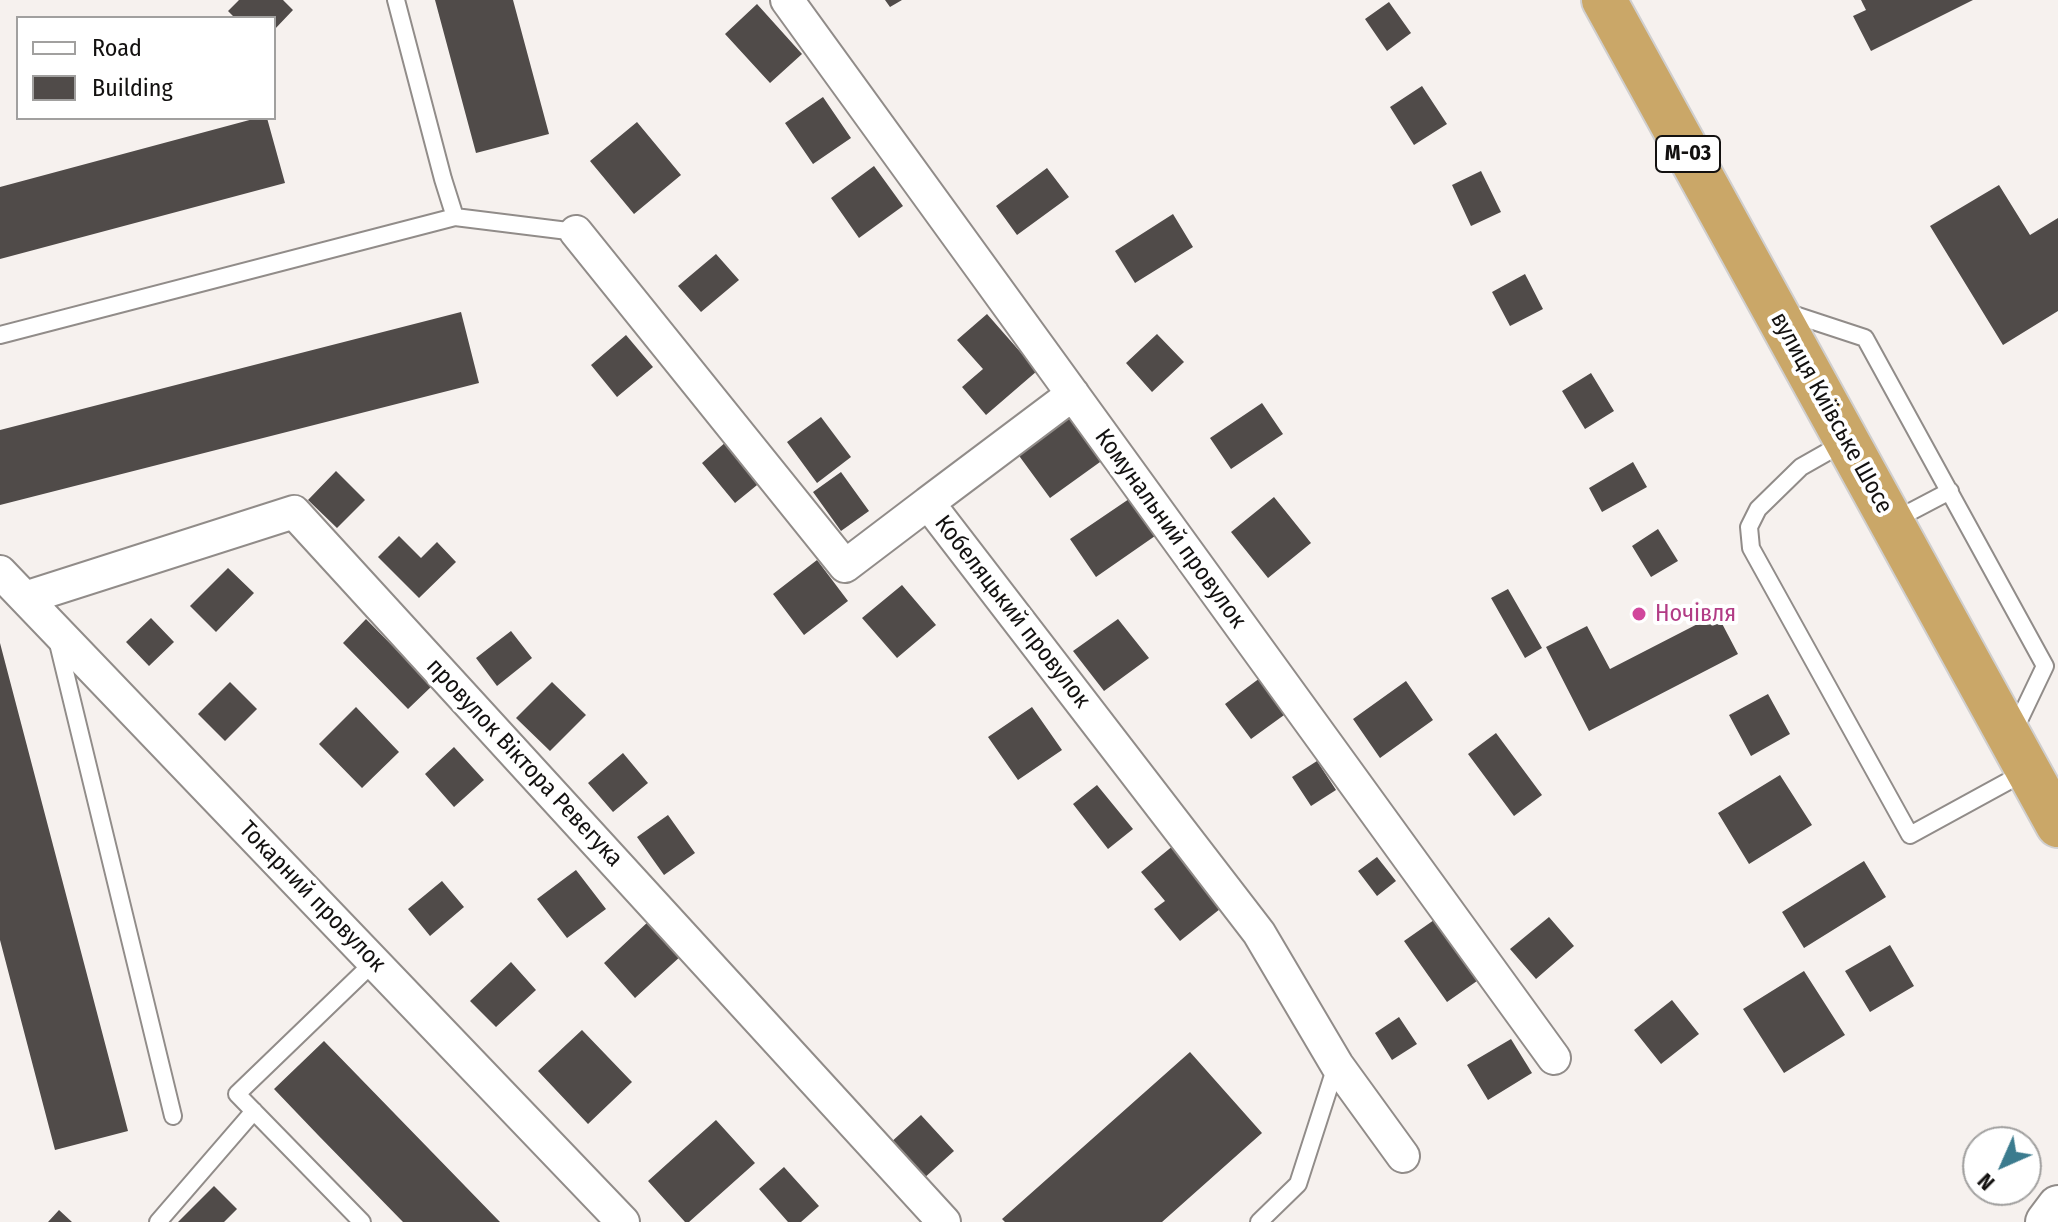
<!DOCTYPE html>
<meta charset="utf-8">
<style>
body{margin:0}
#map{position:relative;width:2058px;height:1222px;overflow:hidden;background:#f6f1ee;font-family:"Fira Sans Condensed",sans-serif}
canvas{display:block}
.legend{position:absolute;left:16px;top:16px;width:260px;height:104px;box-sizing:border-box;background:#fff;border:2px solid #a1a09f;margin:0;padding:10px 14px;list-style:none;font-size:24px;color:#131110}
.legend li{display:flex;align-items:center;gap:16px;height:40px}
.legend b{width:40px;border:2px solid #a1a09f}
.north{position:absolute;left:1962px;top:1126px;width:80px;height:80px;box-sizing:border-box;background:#fff;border:2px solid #a1a09f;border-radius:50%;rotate:225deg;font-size:22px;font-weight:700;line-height:32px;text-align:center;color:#131110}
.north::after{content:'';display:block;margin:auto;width:28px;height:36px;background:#3b7b8e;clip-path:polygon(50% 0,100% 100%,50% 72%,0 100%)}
</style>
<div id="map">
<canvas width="2058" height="1222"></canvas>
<ul class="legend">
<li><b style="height:10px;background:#fff"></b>Road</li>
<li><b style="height:22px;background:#504b49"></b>Building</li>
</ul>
<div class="north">N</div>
</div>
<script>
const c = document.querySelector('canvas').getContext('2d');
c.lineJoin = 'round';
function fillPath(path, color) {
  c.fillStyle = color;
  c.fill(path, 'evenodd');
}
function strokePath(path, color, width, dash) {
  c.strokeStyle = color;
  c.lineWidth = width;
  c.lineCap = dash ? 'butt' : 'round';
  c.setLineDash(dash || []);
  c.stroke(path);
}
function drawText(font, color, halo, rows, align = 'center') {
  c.font = font + ' "Fira Sans Condensed",sans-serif';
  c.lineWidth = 8;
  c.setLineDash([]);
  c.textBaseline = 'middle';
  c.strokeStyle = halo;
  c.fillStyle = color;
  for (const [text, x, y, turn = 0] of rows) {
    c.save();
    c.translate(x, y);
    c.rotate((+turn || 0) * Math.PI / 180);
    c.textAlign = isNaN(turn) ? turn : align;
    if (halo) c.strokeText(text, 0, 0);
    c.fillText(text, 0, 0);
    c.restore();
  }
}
fillPath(new Path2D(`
 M 239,0 L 283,0 L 293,10 L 274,30 L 274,18 L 235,18 L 228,11 Z
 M 435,0 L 513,0 L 549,134 L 476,153 Z
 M 885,0 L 902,0 L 890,7 Z
 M 1861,0 L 1973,0 L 1871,51 L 1853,16 L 1866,10 Z
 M 1389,2 L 1411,33 L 1387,51 L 1365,19 Z
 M 757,4 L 802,54 L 770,83 L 725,34 Z
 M 1422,86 L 1447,124 L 1414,145 L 1390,107 Z
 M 823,97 L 851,138 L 813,164 L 785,123 Z
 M 257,118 L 267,118 L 285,183 L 0,259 L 0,187 Z
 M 637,122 L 681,175 L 634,214 L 590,161 Z
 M 874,166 L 903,206 L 859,238 L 831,198 Z
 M 1047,168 L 1069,197 L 1017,235 L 996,206 Z
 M 1481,171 L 1501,212 L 1471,226 L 1452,185 Z
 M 1999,185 L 2030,235 L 2058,218 L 2058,311 L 2003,345 L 1930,226 Z
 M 1173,214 L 1193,247 L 1135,283 L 1115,251 Z
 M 716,254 L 739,280 L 701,312 L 678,286 Z
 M 1525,274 L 1543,309 L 1510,326 L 1492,292 Z
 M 461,312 L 479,383 L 0,505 L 0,430 Z
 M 987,314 L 1037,371 L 986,415 L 962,387 L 983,369 L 957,340 Z
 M 1157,334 L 1184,362 L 1152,392 L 1126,363 Z
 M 626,335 L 653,367 L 617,397 L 591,365 Z
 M 1591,373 L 1614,411 L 1585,429 L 1562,391 Z
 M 1262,403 L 1283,434 L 1231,469 L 1210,438 Z
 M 1074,411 L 1107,457 L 1050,498 L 1017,453 Z
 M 821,417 L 851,457 L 817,483 L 787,442 Z
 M 727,441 L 762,481 L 735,503 L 702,463 Z
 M 1633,462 L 1647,487 L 1602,512 L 1589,488 Z
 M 336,471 L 365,500 L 337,528 L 308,500 Z
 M 841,472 L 869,511 L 841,531 L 813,492 Z
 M 1274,497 L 1311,543 L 1268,578 L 1231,532 Z
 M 1129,499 L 1155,536 L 1096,577 L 1070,539 Z
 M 1658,529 L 1678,561 L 1651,577 L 1632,546 Z
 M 399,536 L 421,558 L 437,542 L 456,562 L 419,598 L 378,557 Z
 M 817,560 L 848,601 L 804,635 L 773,594 Z
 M 228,568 L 254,593 L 216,632 L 190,606 Z
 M 902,585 L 936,625 L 897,658 L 862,618 Z
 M 1508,589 L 1542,648 L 1525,658 L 1491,598 Z
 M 1717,614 L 1738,654 L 1589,731 L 1546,647 L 1587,626 L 1610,669 Z
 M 151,618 L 174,642 L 149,666 L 126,642 Z
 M 366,619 L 432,686 L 408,709 L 343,643 Z
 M 1118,619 L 1149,658 L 1104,691 L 1073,651 Z
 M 511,631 L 532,658 L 497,686 L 476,658 Z
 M 0,643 L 128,1131 L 55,1150 L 0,940 Z
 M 1264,675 L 1291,710 L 1251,739 L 1225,704 Z
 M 1406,681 L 1433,720 L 1380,758 L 1353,719 Z
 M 230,682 L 257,709 L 225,741 L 198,714 Z
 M 552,682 L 586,715 L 550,751 L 516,718 Z
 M 1768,694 L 1790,734 L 1751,756 L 1729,715 Z
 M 356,707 L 399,752 L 362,788 L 319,744 Z
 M 1032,707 L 1062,750 L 1018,780 L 988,737 Z
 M 1496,733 L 1542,795 L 1514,816 L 1468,754 Z
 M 454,747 L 484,780 L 454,807 L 425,774 Z
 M 623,753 L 648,783 L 613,812 L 588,783 Z
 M 1317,761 L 1336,790 L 1311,806 L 1292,777 Z
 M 1780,775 L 1812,825 L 1749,864 L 1718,813 Z
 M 1097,785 L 1133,829 L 1108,849 L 1073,804 Z
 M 668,815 L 695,853 L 664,875 L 637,837 Z
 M 1174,845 L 1230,901 L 1180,941 L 1154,909 L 1165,901 L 1141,872 Z
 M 1377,857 L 1396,881 L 1377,896 L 1358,871 Z
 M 1864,861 L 1886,897 L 1804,948 L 1782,912 Z
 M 576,870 L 606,909 L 567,938 L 537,899 Z
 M 442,881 L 464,907 L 430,936 L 408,909 Z
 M 1549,917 L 1574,946 L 1536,979 L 1510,949 Z
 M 650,920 L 682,955 L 635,998 L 604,963 Z
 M 1434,920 L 1477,981 L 1447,1002 L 1404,941 Z
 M 1890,945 L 1914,986 L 1870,1012 L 1845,971 Z
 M 511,962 L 536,990 L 496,1027 L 470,1001 Z
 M 1804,971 L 1845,1035 L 1784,1073 L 1743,1009 Z
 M 1672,1000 L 1699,1034 L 1661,1064 L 1634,1030 Z
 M 1399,1017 L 1417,1044 L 1392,1060 L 1375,1033 Z
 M 582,1030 L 632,1082 L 588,1124 L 538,1071 Z
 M 1511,1039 L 1532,1073 L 1488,1100 L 1467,1065 Z
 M 324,1041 L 500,1222 L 403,1222 L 318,1135 L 274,1089 Z
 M 1190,1052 L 1262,1133 L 1162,1222 L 1005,1222 L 1002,1219 Z
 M 921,1115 L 954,1151 L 922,1180 L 889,1144 Z
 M 716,1120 L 755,1163 L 689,1222 L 685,1222 L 648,1181 Z
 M 784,1167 L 819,1206 L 801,1222 L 788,1222 L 759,1189 Z
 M 214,1186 L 237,1209 L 224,1222 L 178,1222 Z
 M 59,1210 L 72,1222 L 48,1222 Z`), '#504b49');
const service = new Path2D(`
 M 396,0 L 443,179 L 455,217
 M 1786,312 L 1865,338 L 2045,666 L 2013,733
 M 0,335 L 455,217 L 576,232
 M 1845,442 L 1801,467 L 1758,509 L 1749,527 L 1751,548 L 1910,835 L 2027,771
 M 1891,522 L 1950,491
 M 57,639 L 173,1116
 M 158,1222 L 254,1111
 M 362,1222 L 237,1094 L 374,962
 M 1259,1222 L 1298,1184 L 1336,1066`);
const minor = new Path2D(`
 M 787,0 L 1554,1058
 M 576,232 L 845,566 L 928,503 L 1259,933 L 1337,1065 L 1403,1156
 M 928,503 L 1073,394
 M 0,572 L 623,1222
 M 25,598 L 294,512 L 944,1222`);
const tertiary = new Path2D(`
 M 2046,1222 L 2058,1206`);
const trunk = new Path2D(`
 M 1604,0 L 2058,825`);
strokePath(service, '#918c89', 20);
strokePath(minor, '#918c89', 36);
strokePath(tertiary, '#918c89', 44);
strokePath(trunk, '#d0cfcf', 48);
strokePath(service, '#fff', 16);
strokePath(minor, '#fff', 32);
strokePath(tertiary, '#fff', 40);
strokePath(trunk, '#caa768', 44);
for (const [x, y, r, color] of [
 [1639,614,8,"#d1479c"]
]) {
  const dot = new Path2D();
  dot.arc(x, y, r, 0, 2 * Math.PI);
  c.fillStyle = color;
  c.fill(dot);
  strokePath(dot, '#fff', 3);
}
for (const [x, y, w] of [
 [1688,154,64]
]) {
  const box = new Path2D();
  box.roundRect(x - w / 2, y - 18, w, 36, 6);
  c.fillStyle = '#fff';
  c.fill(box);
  strokePath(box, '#131110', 2);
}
drawText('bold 22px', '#131110', null, [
 ["М-03",1688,154]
]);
drawText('24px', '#131110', '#fff', [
 ["вулиця Київське Шосе",1831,413,61],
 ["Комунальний провулок",1170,529,54],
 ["Кобеляцький провулок",1012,612,52],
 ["провулок Віктора Ревегука",524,763,47],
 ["Токарний провулок",312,897,46]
]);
drawText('24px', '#b23c85', '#fff', [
 ["Ночівля",1655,614]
], 'left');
</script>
